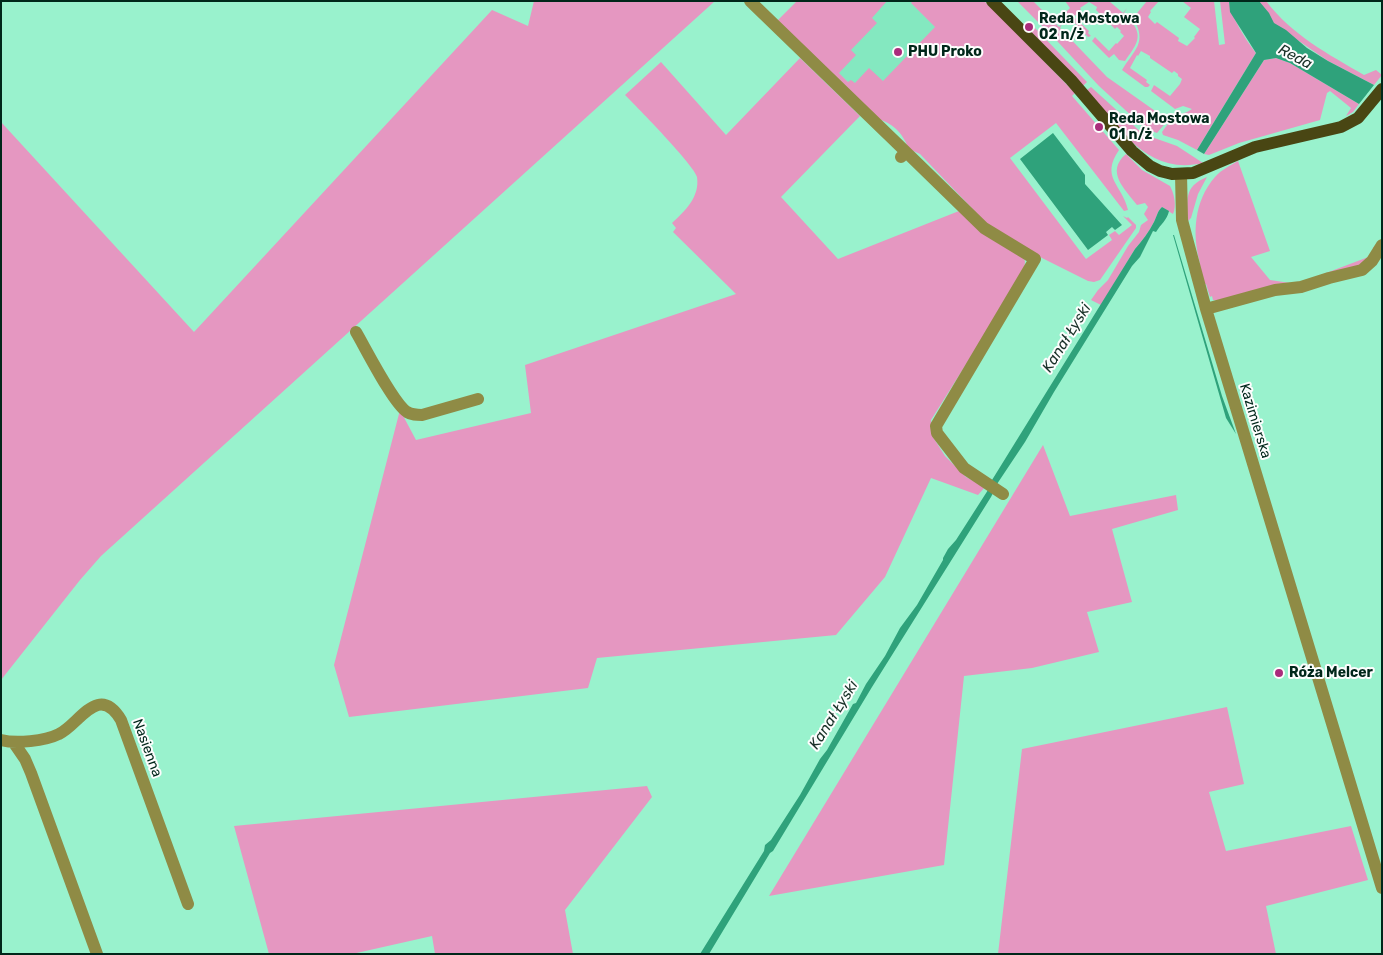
<!DOCTYPE html>
<meta charset="utf-8">
<style>
body{margin:0}
#map{position:relative;width:1383px;height:955px;overflow:hidden;background:#99f2cd;font-family:Rubik,sans-serif}
canvas{display:block}
.frame{position:absolute;inset:0;border:2px solid #00271a;pointer-events:none}
</style>
<div id="map">
<canvas width="1383" height="955"></canvas>
<div class="frame"></div>
</div>
<script>
const c = document.querySelector('canvas').getContext('2d');
c.lineJoin = 'round';
function fillPath(path, color) {
  c.fillStyle = color;
  c.fill(path, 'evenodd');
}
function strokePath(path, color, width, dash) {
  c.strokeStyle = color;
  c.lineWidth = width;
  c.lineCap = dash ? 'butt' : 'round';
  c.setLineDash(dash || []);
  c.stroke(path);
}
function drawText(font, color, halo, rows, align = 'center') {
  c.font = font + ' Rubik,sans-serif';
  c.lineWidth = 4;
  c.setLineDash([]);
  c.textBaseline = 'middle';
  c.strokeStyle = halo;
  c.fillStyle = color;
  for (const [text, x, y, turn = 0] of rows) {
    c.save();
    c.translate(x, y);
    c.rotate((+turn || 0) * Math.PI / 180);
    c.textAlign = isNaN(turn) ? turn : align;
    if (halo) c.strokeText(text, 0, 0);
    c.fillText(text, 0, 0);
    c.restore();
  }
}
fillPath(new Path2D(`
 M 855,1 L 924,1 L 950,24 L 871,104 L 811,47 Z`), '#84e8c0');
fillPath(new Path2D(`
 M 534,1 L 715,1 L 101,556 L 80,580 L 1,680 L 1,122 L 194,332 L 492,10 L 528,26 Z
 M 797,1 L 887,1 L 872,18 L 877,23 L 851,50 L 856,55 L 839,73 L 848,82 L 851,80 L 855,83 L 869,68 L 883,81 L 935,27 L 911,3 L 913,1 L 984,1 L 996,12 L 1075,93 L 1072,96 L 1119,150 C 1100,178 1122,184 1128,210 L 1124,211 L 1056,123 L 1010,158 L 1086,259 L 1112,240 L 1109,235 L 1115,231 L 1119,235 L 1132,225 L 1123,216 L 1127,218 L 1128,217 L 1136,225 L 1136,228 L 1100,280 L 1094,282 L 1088,281 L 1036,255 L 987,224 L 920,154 L 909,149 C 902,132 893,123 875,118 L 776,22 Z
 M 1017,1 L 1033,1 L 1059,27 L 1062,24 L 1060,28 L 1107,77 L 1168,120 L 1157,133 L 1146,129 L 1099,86 L 1058,42 Z
 M 1065,1 L 1109,1 L 1123,13 L 1127,8 L 1124,13 L 1128,17 L 1133,13 L 1129,19 C 1145,36 1136,45 1125,61 L 1119,60 L 1114,54 L 1109,58 L 1092,41 L 1095,37 L 1109,51 L 1116,43 L 1117,44 L 1124,36 L 1120,32 L 1121,31 L 1117,27 L 1115,29 L 1096,10 L 1097,7 L 1089,2 L 1080,8 L 1081,9 L 1074,17 L 1089,31 L 1088,33 L 1091,36 L 1088,37 L 1066,14 L 1066,12 L 1070,8 Z
 M 1147,1 L 1159,1 L 1150,11 L 1151,12 L 1148,17 L 1155,24 L 1157,22 L 1179,38 L 1178,41 L 1187,46 L 1195,38 L 1194,37 L 1200,29 L 1184,17 L 1191,8 L 1182,1 L 1214,1 L 1219,45 L 1225,44 L 1220,1 L 1229,1 C 1231,17 1246,40 1256,53 L 1197,150 L 1178,140 L 1163,135 L 1162,132 L 1173,117 L 1187,112 L 1192,109 L 1183,106 L 1175,109 L 1151,91 L 1154,85 L 1170,96 L 1180,84 L 1182,79 L 1178,76 L 1178,74 L 1174,71 L 1172,73 L 1150,58 L 1150,56 L 1141,51 L 1138,56 L 1137,55 L 1130,68 L 1147,80 L 1146,82 L 1150,85 L 1148,87 L 1145,87 L 1122,70 C 1134,50 1148,43 1133,18 Z
 M 1255,1 L 1266,1 C 1292,35 1328,54 1364,75 L 1376,70 L 1382,75 L 1374,85 L 1328,61 L 1299,41 L 1275,36 Z
 M 1035,28 L 1087,82 L 1083,86 L 1031,32 Z
 M 800,58 L 860,116 L 781,197 L 838,259 L 959,211 L 1019,252 L 1025,261 L 1024,272 L 931,420 L 933,437 L 945,456 L 966,477 L 985,487 L 978,495 L 931,478 L 885,577 L 836,635 L 597,658 L 588,688 L 349,717 L 334,665 L 400,410 L 416,440 L 531,413 L 525,365 L 736,294 L 673,232 L 676,228 L 672,223 C 685,211 700,197 697,177 C 695,166 637,107 625,95 L 661,62 L 726,135 Z
 M 1276,58 L 1290,63 L 1359,104 L 1353,112 L 1346,116 L 1351,108 L 1330,91 L 1327,93 L 1320,120 L 1239,143 L 1209,155 L 1204,154 L 1264,60 Z
 M 1091,87 L 1143,134 L 1177,146 L 1203,163 C 1146,176 1119,127 1087,90 Z
 M 1126,154 L 1142,170 L 1170,186 C 1174,193 1177,206 1173,214 L 1162,207 C 1157,212 1157,216 1154,222 C 1149,232 1142,241 1135,249 L 1101,305 L 1091,300 L 1098,290 L 1108,280 L 1128,246 L 1139,232 L 1141,225 L 1148,220 L 1144,214 L 1148,207 L 1145,203 L 1137,205 C 1125,189 1105,172 1126,154 Z
 M 1238,161 L 1270,251 L 1251,257 L 1270,280 L 1297,284 L 1371,256 L 1374,251 L 1373,247 L 1375,247 L 1376,250 L 1371,259 L 1360,268 L 1297,285 L 1267,289 L 1226,301 L 1213,300 L 1212,296 L 1210,297 L 1206,284 L 1203,284 L 1198,265 L 1200,263 C 1192,234 1194,201 1215,177 C 1221,170 1231,165 1238,161 Z
 M 1207,177 L 1198,194 L 1191,218 L 1187,222 C 1188,199 1183,187 1207,177 Z
 M 1043,445 L 1070,516 L 1176,495 L 1178,510 L 1112,529 L 1132,602 L 1087,612 L 1099,652 L 1032,668 L 964,676 L 944,865 L 769,896 Z
 M 1227,707 L 1244,784 L 1209,792 L 1226,851 L 1351,826 L 1368,880 L 1266,906 L 1276,954 L 998,954 L 1022,749 Z
 M 647,786 L 652,797 L 565,910 L 573,954 L 435,954 L 432,936 L 352,954 L 269,954 L 234,826 Z`), '#e597c1');
fillPath(new Path2D(`
 M 1229,1 L 1259,1 L 1269,13 L 1274,23 L 1286,30 L 1307,48 L 1328,61 L 1374,85 L 1359,104 L 1290,63 L 1276,58 L 1264,60 L 1204,154 L 1197,150 L 1256,53 L 1230,12 Z
 M 1053,133 L 1085,175 L 1085,184 L 1122,225 L 1115,230 L 1112,227 L 1106,232 L 1108,235 L 1088,250 L 1020,159 Z
 M 1162,207 L 1169,211 C 1167,220 1161,224 1156,232 L 1153,231 L 1140,257 L 1132,266 L 1054,392 L 1025,442 L 997,484 L 992,480 L 1135,249 C 1142,241 1149,232 1154,222 C 1157,216 1157,212 1162,207 Z
 M 1173,235 L 1174,235 L 1222,396 L 1236,434 L 1226,418 Z
 M 988,490 L 993,493 L 991,497 L 872,687 L 773,851 L 770,853 L 709,954 L 700,954 L 764,851 L 765,845 L 771,840 L 800,795 L 820,759 L 827,750 L 853,704 L 856,703 L 866,684 L 885,656 L 900,628 L 917,605 L 943,560 L 943,558 L 948,549 L 956,540 Z`), '#2fa27b');
strokePath(new Path2D(`
 M 750,1 L 906,152 L 901,157
 M 906,152 L 984,228 L 1035,259 L 936,426 L 937,433 L 964,468 L 1003,494
 M 1181,174 L 1182,220 L 1206,309 L 1382,888
 M 1206,309 L 1275,290 L 1301,287 L 1329,278 L 1362,270 L 1372,261 L 1382,245
 M 356,332 C 366,349 393,403 407,412 C 412,415 416,415 422,415 L 478,399
 M 1,740 C 16,744 45,741 59,734 C 79,725 98,682 121,720 L 188,904
 M 14,743 L 25,759 L 31,773 L 97,954`), '#8f8b45', 12);
strokePath(new Path2D(`
 M 992,1 L 1071,80 L 1132,151 L 1150,166 L 1160,171 L 1172,174 L 1193,173 L 1255,147 L 1341,127 L 1358,118 L 1382,89`), '#494613', 12);
for (const [x, y, r, color] of [
 [1029,27,5,"#aa2c7c"],
 [898,52,5,"#aa2c7c"],
 [1099,127,5,"#aa2c7c"],
 [1279,673,5,"#aa2c7c"]
]) {
  const dot = new Path2D();
  dot.arc(x, y, r, 0, 2 * Math.PI);
  c.fillStyle = color;
  c.fill(dot);
  strokePath(dot, '#fdfdfd', 2);
}
drawText('bold 14px', '#00271a', '#fdfdfd', [
 ["Reda Mostowa",1039,19],
 ["02 n/ż",1039,35],
 ["PHU Proko",908,52],
 ["Reda Mostowa",1109,119],
 ["01 n/ż",1109,135],
 ["Róża Melcer",1289,673]
], 'left');
drawText('14px', '#00271a', '#fdfdfd', [
 ["Kazimierska",1255,421,73],
 ["Nasienna",147,748,70]
]);
drawText('italic 15px', '#193128', '#fdfdfd', [
 ["Reda",1295,57,28],
 ["Kanał Łyski",1067,338,-58],
 ["Kanał Łyski",834,715,-58]
]);
</script>
